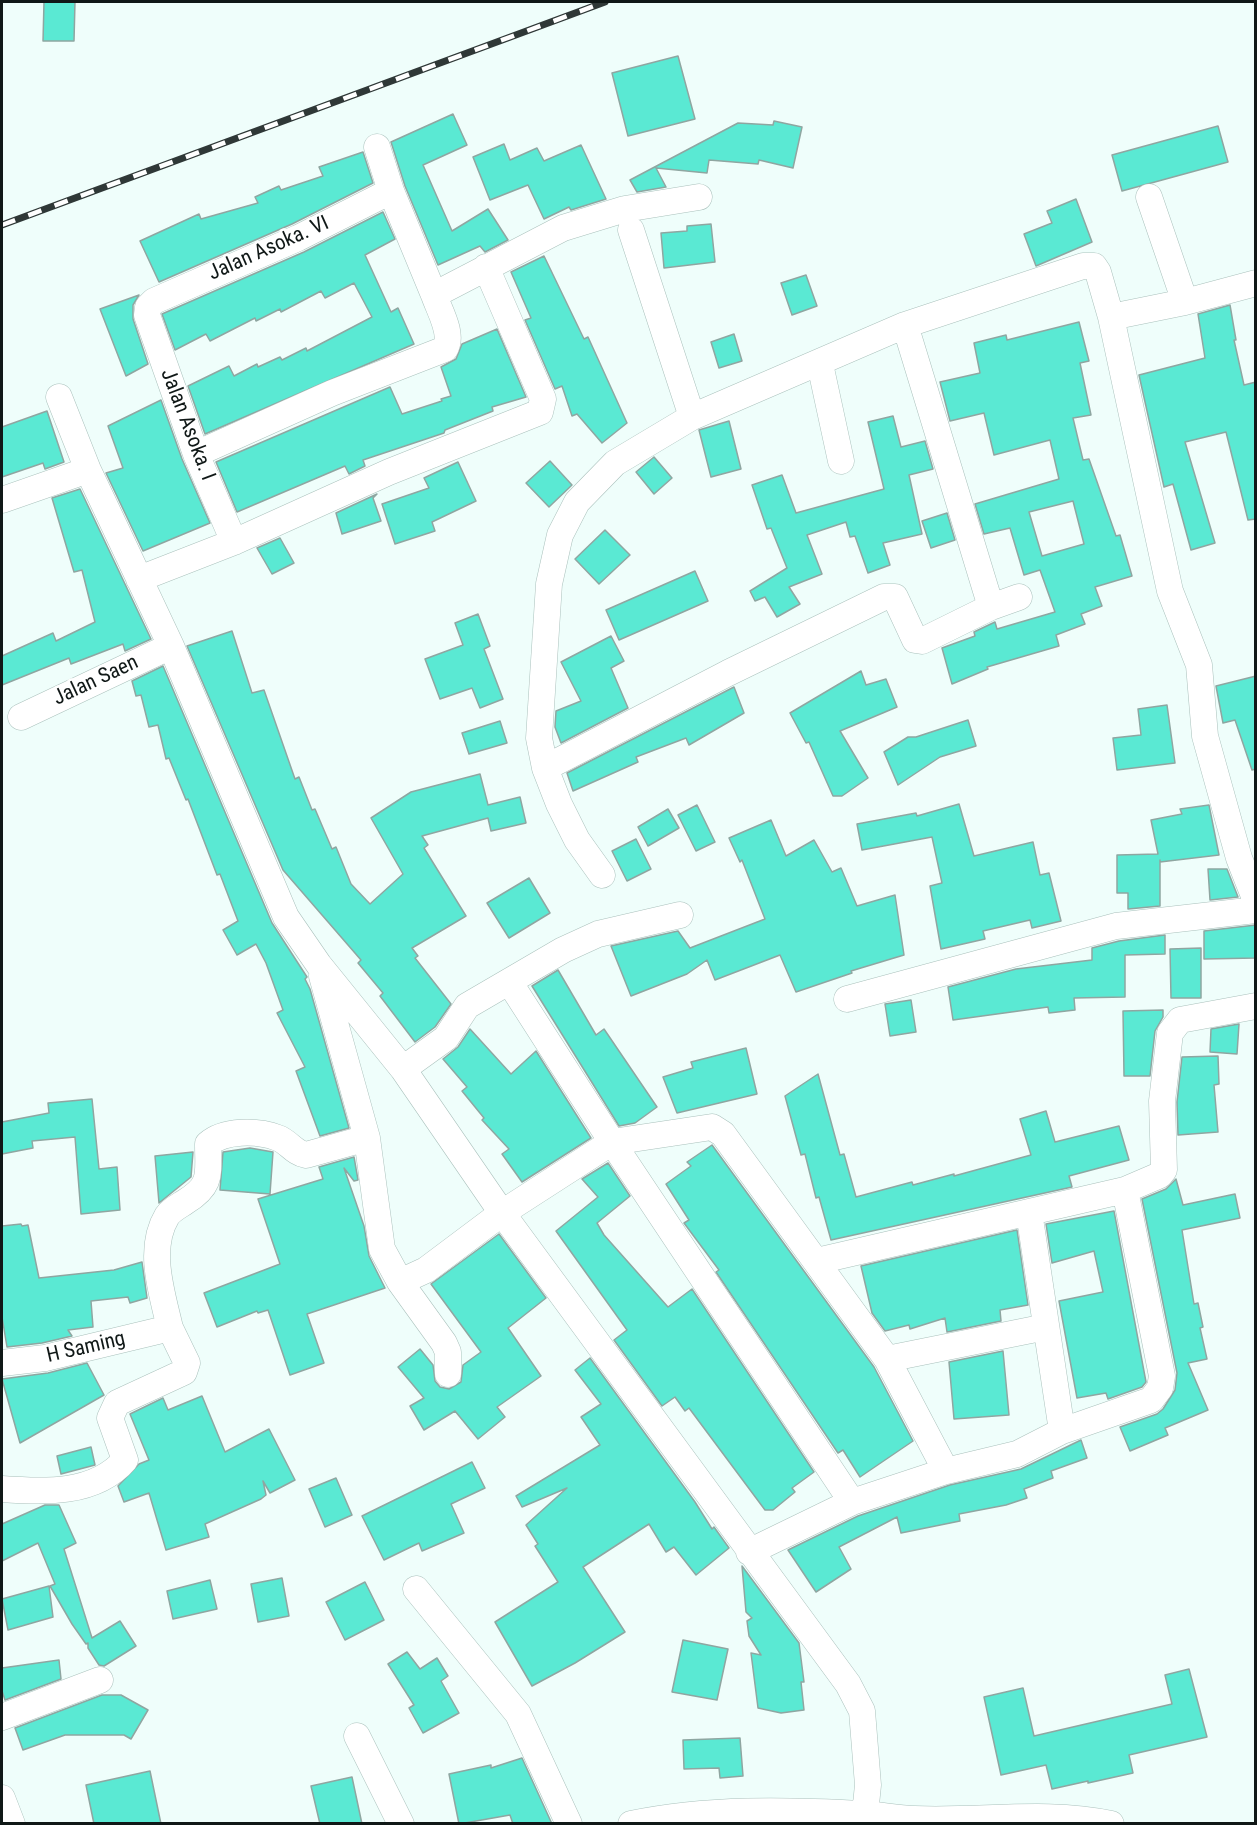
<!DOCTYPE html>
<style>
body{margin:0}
#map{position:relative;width:1257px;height:1825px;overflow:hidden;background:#effefb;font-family:"Roboto Condensed",sans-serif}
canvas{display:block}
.frame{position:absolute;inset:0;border:3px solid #101817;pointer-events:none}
</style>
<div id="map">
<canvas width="1257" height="1825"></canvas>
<div class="frame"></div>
</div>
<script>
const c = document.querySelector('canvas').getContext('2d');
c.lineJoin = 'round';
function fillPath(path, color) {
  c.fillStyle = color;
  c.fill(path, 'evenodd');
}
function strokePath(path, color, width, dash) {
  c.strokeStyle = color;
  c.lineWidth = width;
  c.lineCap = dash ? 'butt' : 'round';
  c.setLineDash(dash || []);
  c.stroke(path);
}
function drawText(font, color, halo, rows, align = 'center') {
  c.font = font + ' "Roboto Condensed",sans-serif';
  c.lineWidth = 5;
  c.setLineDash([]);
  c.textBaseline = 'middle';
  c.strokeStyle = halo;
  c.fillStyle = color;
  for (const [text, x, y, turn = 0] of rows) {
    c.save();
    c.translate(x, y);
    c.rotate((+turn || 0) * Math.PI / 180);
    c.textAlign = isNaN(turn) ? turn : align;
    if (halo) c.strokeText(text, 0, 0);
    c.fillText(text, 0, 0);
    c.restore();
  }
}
const building = new Path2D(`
 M 44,2 L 75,2 L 74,41 L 43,41 Z
 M 678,56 L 695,119 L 628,136 L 612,73 Z
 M 453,114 L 467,145 L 423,165 L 452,231 L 488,209 L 508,240 L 485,252 L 480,246 L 438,265 L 405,186 L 391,142 Z
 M 774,121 L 802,127 L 793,168 L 759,160 L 758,164 L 709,160 L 707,173 L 656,168 L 666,187 L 637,192 L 630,180 L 738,123 L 773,125 Z
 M 1218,126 L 1228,162 L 1122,191 L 1112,155 Z
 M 504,144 L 510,160 L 537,148 L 544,161 L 581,145 L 606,199 L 571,210 L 569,207 L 544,219 L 528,185 L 490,200 L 473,157 Z
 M 363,152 L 373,183 L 292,224 L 159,282 L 140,241 L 199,214 L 201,219 L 258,203 L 255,197 L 279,186 L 281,190 L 323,176 L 319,167 Z
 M 1076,199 L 1092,242 L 1036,266 L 1024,234 L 1052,223 L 1047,211 Z
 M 383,212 L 395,239 L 365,255 L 391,312 L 398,308 L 414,344 L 205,434 L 188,386 L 229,366 L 234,376 L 257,364 L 258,367 L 280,357 L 282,360 L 306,348 L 307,351 L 372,317 L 354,283 L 325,298 L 321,291 L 281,312 L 280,309 L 256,321 L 255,318 L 210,341 L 206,334 L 175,350 L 162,314 L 304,252 Z
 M 711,224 L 715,262 L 664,268 L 661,233 L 687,231 L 687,226 Z
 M 544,256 L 584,339 L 588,337 L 627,423 L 602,443 L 577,414 L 572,416 L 562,386 L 555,389 L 525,320 L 531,318 L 511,272 Z
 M 806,275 L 817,306 L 792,315 L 781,283 Z
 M 139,295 L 133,305 L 133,319 L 148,364 L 126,376 L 100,309 Z
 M 1230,305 L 1236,340 L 1234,340 L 1244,385 L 1256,382 L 1256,519 L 1248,520 L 1226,432 L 1185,442 L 1215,543 L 1191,550 L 1173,484 L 1164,487 L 1139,375 L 1205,358 L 1198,314 Z
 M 1079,322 L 1089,361 L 1080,363 L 1091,415 L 1073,418 L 1083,460 L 1089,459 L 1116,536 L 1120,535 L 1132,576 L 1095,587 L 1102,606 L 1081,614 L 1085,624 L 1056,635 L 1059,646 L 987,667 L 988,669 L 952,684 L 942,648 L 975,636 L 974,632 L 995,622 L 997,629 L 1055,612 L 1040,570 L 1024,575 L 1010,528 L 984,534 L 975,504 L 1059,479 L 1050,440 L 994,455 L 984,413 L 950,421 L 940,382 L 980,373 L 974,343 L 1006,335 L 1007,340 ZM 1073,501 L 1084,544 L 1042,556 L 1029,512 Z
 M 497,329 L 526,397 L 492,407 L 493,411 L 445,430 L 444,433 L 363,460 L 365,466 L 349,474 L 345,466 L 237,512 L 216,462 L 390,387 L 402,414 L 442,401 L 441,399 L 451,396 L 441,367 L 456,359 L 462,344 Z
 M 734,334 L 742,361 L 719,368 L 711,342 Z
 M 161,400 L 182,459 L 210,523 L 143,551 L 106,473 L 123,468 L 108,426 Z
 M 47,411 L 64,462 L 45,469 L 43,463 L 2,477 L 2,427 Z
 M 893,416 L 901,447 L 925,441 L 933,469 L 909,475 L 922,534 L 883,543 L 890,565 L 868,573 L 855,536 L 850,537 L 846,522 L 807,535 L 822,574 L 789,587 L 800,604 L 777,617 L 765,597 L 755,601 L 750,591 L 787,568 L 771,528 L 767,529 L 752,485 L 782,475 L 796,513 L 884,489 L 868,422 Z
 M 729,421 L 741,469 L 711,477 L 699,430 Z
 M 654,457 L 672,478 L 654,494 L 636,472 Z
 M 550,461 L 572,485 L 549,507 L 526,483 Z
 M 458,462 L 476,501 L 432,522 L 435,531 L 395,544 L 382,504 L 429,488 L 424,478 Z
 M 80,489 L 151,639 L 125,651 L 123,644 L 71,664 L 69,658 L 2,685 L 2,656 L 53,633 L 56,641 L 95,622 L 82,570 L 74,572 L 52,498 Z
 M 377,494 L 373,498 L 381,521 L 342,534 L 336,513 Z
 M 947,513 L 955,540 L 931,548 L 922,521 Z
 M 605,530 L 630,555 L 599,584 L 575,559 Z
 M 280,538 L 294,563 L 272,574 L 257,548 Z
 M 695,571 L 708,601 L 619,640 L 606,610 Z
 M 478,614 L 490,646 L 484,649 L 503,699 L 480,708 L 472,688 L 440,699 L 425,659 L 463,645 L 455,623 Z
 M 232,631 L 252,693 L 264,690 L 295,779 L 299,777 L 312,810 L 315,809 L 332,849 L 336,847 L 351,884 L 370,904 L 403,874 L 371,818 L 411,792 L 480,774 L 488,805 L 520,797 L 526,823 L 491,831 L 488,818 L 422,836 L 428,845 L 424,848 L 466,916 L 412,948 L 418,956 L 415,958 L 451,1004 L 435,1027 L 415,1042 L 380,996 L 383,993 L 358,963 L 361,960 L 283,870 L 187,646 Z
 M 611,636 L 624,661 L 611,668 L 628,708 L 561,743 L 555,727 L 556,711 L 581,701 L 561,662 Z
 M 163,666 L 272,923 L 307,977 L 305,979 L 310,989 L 349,1128 L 320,1136 L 296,1071 L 305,1067 L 277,1013 L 283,1010 L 266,963 L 256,944 L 237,955 L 223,930 L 238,921 L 220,874 L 217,875 L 188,799 L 186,800 L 169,758 L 166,759 L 158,725 L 149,727 L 141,695 L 136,696 L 132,681 Z
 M 861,671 L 866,685 L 886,679 L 897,707 L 840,731 L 868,778 L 842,796 L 833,796 L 809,742 L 806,743 L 790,713 Z
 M 1256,676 L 1256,769 L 1252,770 L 1235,720 L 1223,723 L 1216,686 Z
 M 734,687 L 744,713 L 689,745 L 686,738 L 636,757 L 638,762 L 573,791 L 567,773 Z
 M 1167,705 L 1175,763 L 1117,770 L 1113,738 L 1141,735 L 1138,709 Z
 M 968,720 L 976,746 L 940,757 L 898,785 L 884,752 L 908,737 L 916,737 Z
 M 500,721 L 507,743 L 469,754 L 462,733 Z
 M 959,804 L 974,856 L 1033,842 L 1040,875 L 1049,873 L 1061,921 L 1032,928 L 1030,920 L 983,931 L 985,939 L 941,949 L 930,886 L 942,883 L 932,837 L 862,850 L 857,824 L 916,813 L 917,816 Z
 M 697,805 L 715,842 L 696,851 L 678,815 Z
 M 1209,805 L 1219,855 L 1160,862 L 1160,860 L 1160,906 L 1128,909 L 1128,893 L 1117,893 L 1117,855 L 1158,854 L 1151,820 L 1182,814 L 1180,809 Z
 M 668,809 L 679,828 L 648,846 L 638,827 Z
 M 771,820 L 786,856 L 814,840 L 832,872 L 841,868 L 857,906 L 895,895 L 904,955 L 851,971 L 852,973 L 796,992 L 780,955 L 715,980 L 707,960 L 687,974 L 631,996 L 611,946 L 678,931 L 690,948 L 765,919 L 742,860 L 740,862 L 729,838 Z
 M 636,839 L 651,869 L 627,881 L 612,851 Z
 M 1208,869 L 1227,869 L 1238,897 L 1210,900 Z
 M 529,878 L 550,913 L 509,938 L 487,903 Z
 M 1256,925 L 1256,958 L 1204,959 L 1204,931 Z
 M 1165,935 L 1165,954 L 1125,955 L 1125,997 L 1074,998 L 1075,1010 L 1049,1013 L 1048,1007 L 953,1020 L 948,987 L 1016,969 L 1092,960 L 1092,948 L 1119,941 Z
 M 1201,948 L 1201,998 L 1171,998 L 1170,949 Z
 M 558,970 L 596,1035 L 604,1029 L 657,1107 L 635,1123 L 619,1126 L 532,986 Z
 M 911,1000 L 916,1032 L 890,1036 L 885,1004 Z
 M 1163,1010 L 1163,1017 L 1155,1031 L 1150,1076 L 1124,1076 L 1123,1011 Z
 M 1239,1024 L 1237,1054 L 1210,1052 L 1211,1029 Z
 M 470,1029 L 511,1074 L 536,1051 L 591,1138 L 522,1182 L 502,1154 L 509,1149 L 482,1120 L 484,1118 L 462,1091 L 467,1087 L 443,1059 L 458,1047 Z
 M 746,1048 L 757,1094 L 677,1113 L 663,1077 L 693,1068 L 691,1062 Z
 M 1218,1056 L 1219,1084 L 1214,1085 L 1218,1132 L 1178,1135 L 1177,1102 L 1182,1057 Z
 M 818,1074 L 840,1155 L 844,1154 L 856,1197 L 912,1182 L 913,1185 L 954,1174 L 954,1176 L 1031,1155 L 1020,1119 L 1046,1111 L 1055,1142 L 1119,1126 L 1129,1160 L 1069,1176 L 1072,1187 L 831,1240 L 819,1197 L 816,1198 L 805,1154 L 801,1155 L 785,1096 Z
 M 92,1099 L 99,1169 L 117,1167 L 120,1210 L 81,1214 L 75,1137 L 32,1141 L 33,1148 L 2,1154 L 2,1122 L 49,1113 L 48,1103 Z
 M 712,1145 L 874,1367 L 913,1441 L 860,1477 L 843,1450 L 838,1453 L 716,1272 L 719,1270 L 684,1223 L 689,1220 L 666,1184 L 691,1166 L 687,1162 Z
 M 250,1148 L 273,1152 L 270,1194 L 220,1190 L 223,1152 Z
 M 193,1152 L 191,1177 L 159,1203 L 155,1156 Z
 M 354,1157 L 358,1180 L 354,1181 L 344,1168 L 364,1226 L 369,1256 L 385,1288 L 307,1314 L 324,1363 L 290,1375 L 268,1310 L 258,1313 L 257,1311 L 217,1327 L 204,1293 L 280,1264 L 258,1199 L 323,1179 L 319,1167 Z
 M 608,1163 L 630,1196 L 597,1223 L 604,1235 L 668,1307 L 692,1289 L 814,1472 L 792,1488 L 795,1492 L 773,1510 L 765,1510 L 689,1408 L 685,1411 L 675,1397 L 662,1406 L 614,1340 L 627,1330 L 556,1231 L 598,1197 L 582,1179 Z
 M 1176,1179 L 1183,1205 L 1235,1194 L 1240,1218 L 1182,1230 L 1194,1304 L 1198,1303 L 1203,1327 L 1200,1328 L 1207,1359 L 1188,1363 L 1208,1410 L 1165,1428 L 1168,1435 L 1130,1451 L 1120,1427 L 1157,1414 L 1163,1409 L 1175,1390 L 1177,1373 L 1142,1199 L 1166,1189 Z
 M 1114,1211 L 1146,1382 L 1142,1387 L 1108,1399 L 1106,1393 L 1077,1398 L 1059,1301 L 1103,1292 L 1094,1251 L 1052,1263 L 1046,1224 Z
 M 21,1224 L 22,1226 L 28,1225 L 39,1278 L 114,1270 L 142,1262 L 147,1298 L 130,1303 L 128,1297 L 91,1301 L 93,1327 L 68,1330 L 72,1336 L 42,1343 L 7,1347 L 2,1317 L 2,1226 Z
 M 1017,1230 L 1028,1305 L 1000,1310 L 1001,1321 L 947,1332 L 945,1318 L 910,1329 L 909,1325 L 885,1331 L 872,1313 L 861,1266 Z
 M 499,1234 L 546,1298 L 508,1328 L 541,1376 L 497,1407 L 505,1417 L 478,1439 L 455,1411 L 424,1430 L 410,1406 L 424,1398 L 398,1367 L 420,1349 L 433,1365 L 435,1381 L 440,1387 L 449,1389 L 461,1382 L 463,1365 L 481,1352 L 431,1284 Z
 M 1003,1351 L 1009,1415 L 954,1419 L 949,1362 Z
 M 590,1358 L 695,1502 L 712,1529 L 714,1527 L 729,1548 L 696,1575 L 674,1547 L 666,1552 L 649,1524 L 583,1567 L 625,1632 L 575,1663 L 532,1686 L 495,1622 L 558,1582 L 535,1546 L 538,1544 L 526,1525 L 567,1488 L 522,1507 L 516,1496 L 600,1445 L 581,1417 L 601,1404 L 575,1370 Z
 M 87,1363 L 104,1395 L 20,1443 L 2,1379 L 48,1373 Z
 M 202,1396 L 225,1452 L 269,1429 L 295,1480 L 270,1493 L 263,1481 L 266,1495 L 261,1499 L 205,1524 L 209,1537 L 166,1550 L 149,1493 L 124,1502 L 118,1486 L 139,1464 L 149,1460 L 130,1414 L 163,1398 L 168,1410 Z
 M 1081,1440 L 1087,1458 L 1051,1471 L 1053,1478 L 1024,1489 L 1027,1498 L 1006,1505 L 959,1514 L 960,1521 L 901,1533 L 897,1517 L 839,1547 L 851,1569 L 816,1592 L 788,1550 L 858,1516 L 950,1485 L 1021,1469 Z
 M 91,1447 L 95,1465 L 61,1474 L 57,1456 Z
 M 472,1462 L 485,1488 L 451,1504 L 464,1533 L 422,1551 L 419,1543 L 384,1560 L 362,1516 Z
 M 336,1478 L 352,1515 L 325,1527 L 309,1489 Z
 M 45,1505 L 59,1505 L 76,1543 L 64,1549 L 92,1638 L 120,1621 L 136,1646 L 104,1666 L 99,1665 L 88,1648 L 88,1643 L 86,1644 L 72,1624 L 50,1586 L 55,1584 L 38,1543 L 2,1561 L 2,1524 Z
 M 742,1566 L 799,1643 L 804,1682 L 801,1682 L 804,1710 L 781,1713 L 758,1708 L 751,1653 L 761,1655 L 749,1636 L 747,1621 L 752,1618 L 746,1612 Z
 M 282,1578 L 289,1616 L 258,1622 L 251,1584 Z
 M 210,1580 L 217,1609 L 173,1619 L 167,1591 Z
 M 365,1582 L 384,1620 L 345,1640 L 326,1602 Z
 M 49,1586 L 53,1617 L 8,1630 L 2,1599 Z
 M 683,1640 L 728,1649 L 717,1700 L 672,1692 Z
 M 407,1652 L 420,1669 L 437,1658 L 448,1676 L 441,1681 L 459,1713 L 423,1733 L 409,1708 L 414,1705 L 388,1664 Z
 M 59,1660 L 61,1679 L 5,1700 L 2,1691 L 2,1668 Z
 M 1189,1669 L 1207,1737 L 1129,1755 L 1133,1773 L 1088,1783 L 1088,1781 L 1052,1789 L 1046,1765 L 1001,1775 L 984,1697 L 1023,1688 L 1034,1736 L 1172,1704 L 1165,1675 Z
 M 102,1695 L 121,1695 L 148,1710 L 131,1739 L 124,1735 L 65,1735 L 23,1750 L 15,1728 Z
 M 740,1738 L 743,1776 L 720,1778 L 719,1768 L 684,1769 L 683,1740 Z
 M 522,1758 L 552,1824 L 513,1824 L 510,1815 L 459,1824 L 449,1774 L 491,1765 L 491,1768 Z
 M 150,1771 L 161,1824 L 94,1824 L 86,1785 Z
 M 352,1777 L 362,1824 L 320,1824 L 311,1786 Z`);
fillPath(building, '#5ae9d3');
strokePath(building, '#8fa6a1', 1.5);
const minor = new Path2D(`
 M 377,147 L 391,191 L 434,295
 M 1149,197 L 1185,302
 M 631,230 L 692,417
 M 1111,317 L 1170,591 L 1199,665 L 1205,736 L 1239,858 L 1256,901
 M 905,325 L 991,607
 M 820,364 L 841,461
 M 59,397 L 88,470
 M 196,454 L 332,393 L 445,349 C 454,334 439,310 434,295 L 563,228 L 625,209 L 699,197
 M 2,500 L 88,470 L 171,646 L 286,917 L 319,965 L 403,1069 L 502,1213 L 848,1684 L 862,1711 L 868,1785 L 865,1814
 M 234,542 L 196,454 L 147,315 L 148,307 L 154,301 L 298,238 L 391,191
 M 139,579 L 234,542 L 389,472 L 540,412 L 543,399 L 486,267
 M 21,717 L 171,646
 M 545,768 L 728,673 L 884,597 L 895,597 L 915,640 L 922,641 L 991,607 L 1019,597
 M 602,875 L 577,840 L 559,804 L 545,768 L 539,738 L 549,584 L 560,535 L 577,502 L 615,463 L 692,417 L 905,325 L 1083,266 L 1094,266 L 1098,272 L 1111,317 L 1185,302 L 1256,283
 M 322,976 L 367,1138 L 382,1249 L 400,1282 L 426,1270 L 502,1213 L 612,1142 L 712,1127 L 723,1134 L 887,1359 L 946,1471 L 1017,1454 L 1062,1431 L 1151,1400 L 1160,1388 L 1162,1376 L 1125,1190
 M 510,983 L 612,1142 L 852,1502
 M 847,999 L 1116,926 L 1256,910
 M 403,1069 L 446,1038 L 467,1006 L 563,950 L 598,934 L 680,915
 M 1029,1212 L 1062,1431
 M 817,1261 L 1125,1190 L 1160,1175 L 1164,1170 L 1162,1101 L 1170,1033 L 1180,1020 L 1256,1006
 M 400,1282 L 444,1343 L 448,1352 L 448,1374
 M 887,1359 L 1046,1327
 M 2,1363 L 45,1358 L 170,1328 C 162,1293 147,1249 167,1216 C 171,1210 179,1206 185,1202 C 213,1185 208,1174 208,1144 C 224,1130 257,1130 278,1138 C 289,1142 294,1153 306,1155 L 367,1138
 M 2,1489 C 43,1492 95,1495 125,1460 L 110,1418 L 117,1403 L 184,1372 L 187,1363 L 170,1328
 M 749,1552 L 852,1502 L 946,1471
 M 416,1589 L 518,1714 L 569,1824
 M 2,1717 L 100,1680
 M 357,1736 L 401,1824
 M 2,1798 L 12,1824
 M 631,1824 C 708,1808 786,1810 864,1814 C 881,1815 898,1819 914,1819 C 980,1822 1046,1810 1111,1824`);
strokePath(minor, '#aac1bc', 27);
strokePath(minor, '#fff', 26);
const rail = new Path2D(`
 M 2,225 L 605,2`);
strokePath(rail, '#2f3837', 7);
strokePath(rail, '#fff', 4.5, [14]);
drawText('21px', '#101817', '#fff', [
 ["Jalan Asoka. VI",269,249,-24],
 ["Jalan Asoka. I",187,425,69],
 ["Jalan Saen",96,681,-25],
 ["H Saming",86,1348,-13]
]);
</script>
